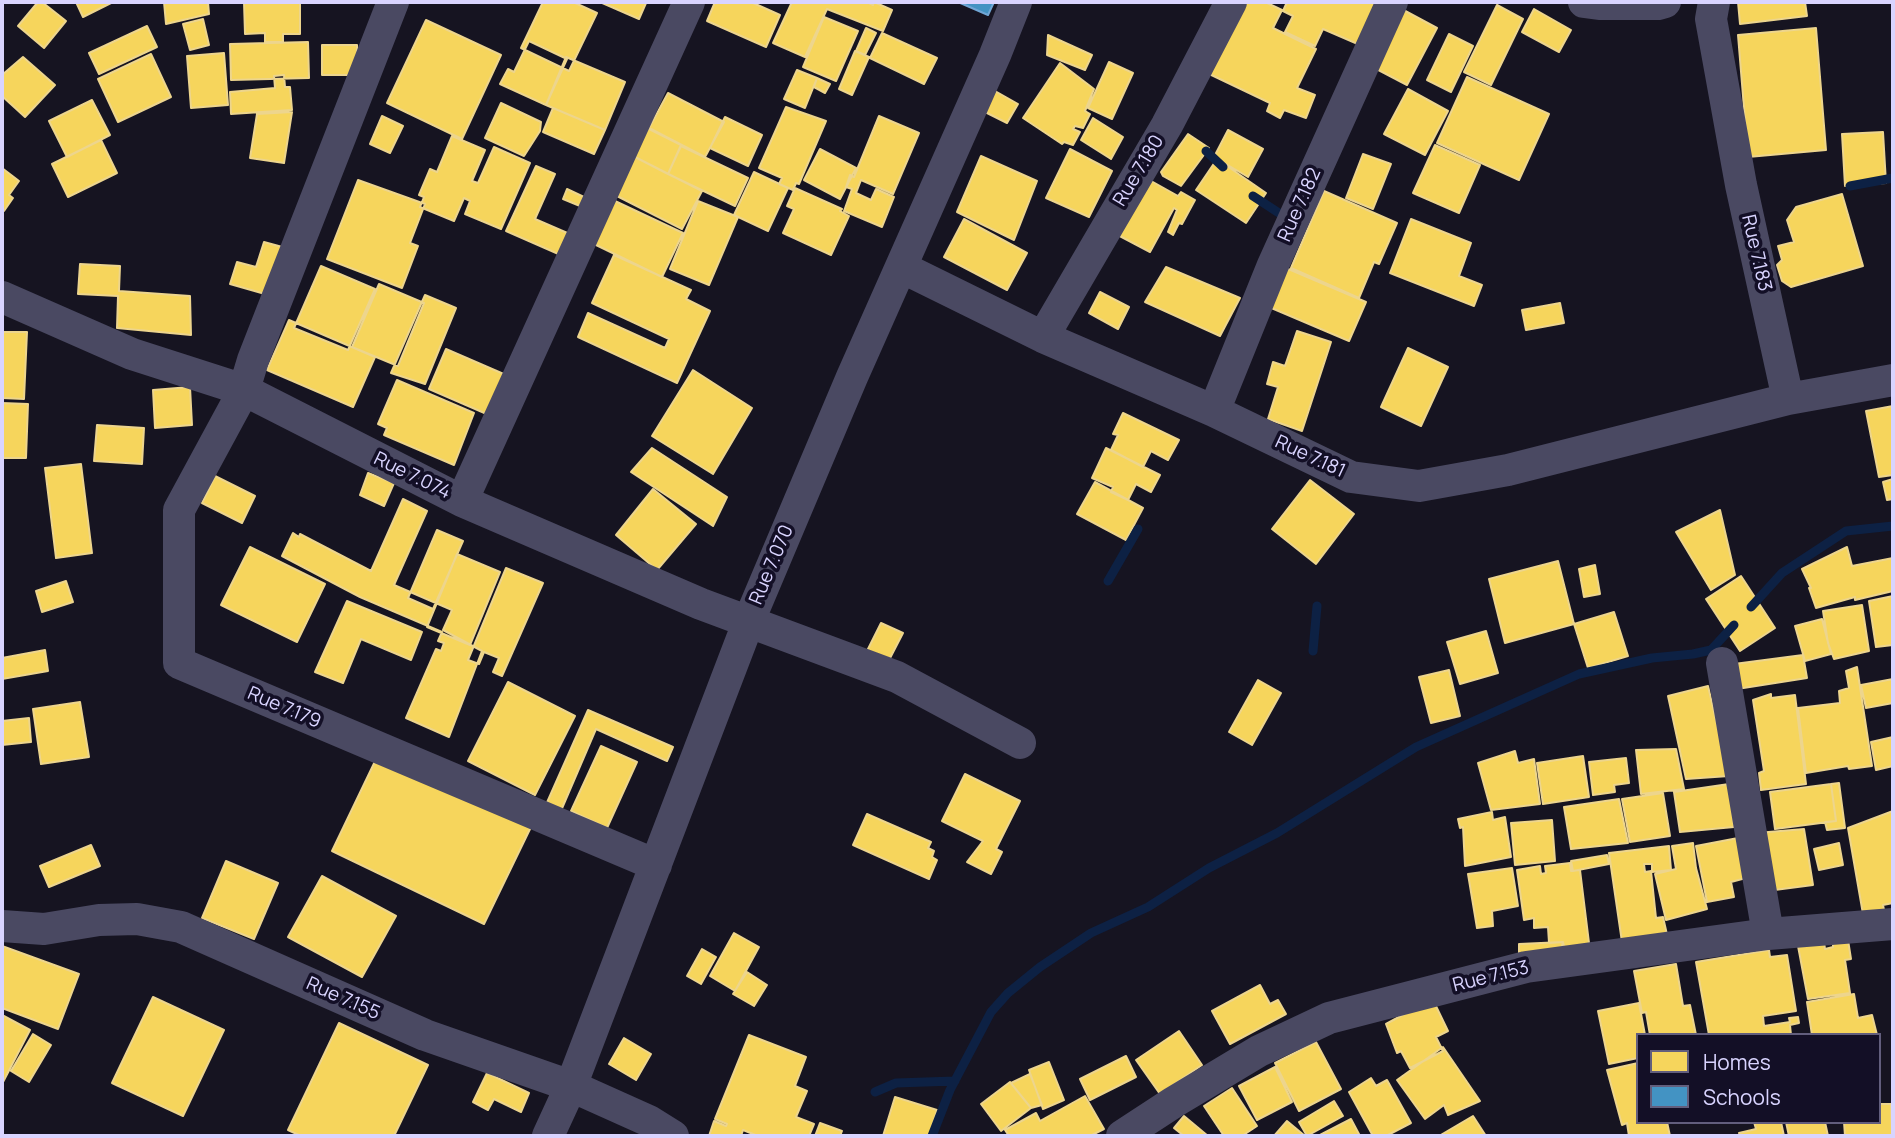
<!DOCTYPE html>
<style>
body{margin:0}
#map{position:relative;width:1895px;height:1138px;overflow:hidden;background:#161421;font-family:Manrope,sans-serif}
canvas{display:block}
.frame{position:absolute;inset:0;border:4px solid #d9d4ff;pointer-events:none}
.legend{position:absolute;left:1636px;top:1033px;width:245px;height:91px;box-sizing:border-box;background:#130f26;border:2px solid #625e7d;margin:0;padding:9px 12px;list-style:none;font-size:21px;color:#d9d4ff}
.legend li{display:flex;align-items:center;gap:14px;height:35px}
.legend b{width:35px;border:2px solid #625e7d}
</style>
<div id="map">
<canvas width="1895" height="1138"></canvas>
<div class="frame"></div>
<ul class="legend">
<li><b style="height:19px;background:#f6d55c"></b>Homes</li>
<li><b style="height:19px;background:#4393c3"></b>Schools</li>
</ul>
</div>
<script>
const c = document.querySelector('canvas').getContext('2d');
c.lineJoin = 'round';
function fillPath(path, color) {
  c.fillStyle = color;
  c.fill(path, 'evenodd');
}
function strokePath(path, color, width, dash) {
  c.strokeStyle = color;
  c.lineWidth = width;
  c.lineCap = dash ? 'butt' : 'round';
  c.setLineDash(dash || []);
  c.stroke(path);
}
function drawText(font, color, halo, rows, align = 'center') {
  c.font = font + ' Manrope,sans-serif';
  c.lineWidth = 7;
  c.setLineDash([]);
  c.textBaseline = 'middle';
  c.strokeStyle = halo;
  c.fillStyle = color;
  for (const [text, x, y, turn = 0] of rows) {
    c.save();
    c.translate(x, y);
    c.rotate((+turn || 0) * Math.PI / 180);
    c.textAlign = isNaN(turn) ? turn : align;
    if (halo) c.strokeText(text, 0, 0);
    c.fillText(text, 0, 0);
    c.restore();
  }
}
const homes = new Path2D(`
 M 38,2 L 42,2 L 66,21 L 44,48 L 18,26 Z
 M 76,2 L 113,2 L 83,17 Z
 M 164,2 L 208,2 L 209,14 L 166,24 Z
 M 244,2 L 300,2 L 300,34 L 283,34 L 283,42 L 265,42 L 265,33 L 245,34 Z
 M 543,2 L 573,2 L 597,13 L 569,71 L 521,48 Z
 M 600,2 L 643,2 L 646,3 L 639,19 Z
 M 715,2 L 751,2 L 780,15 L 766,47 L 707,21 Z
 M 792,2 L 867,2 L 873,5 L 874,2 L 892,10 L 883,31 L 827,9 L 805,57 L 773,43 Z
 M 1237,2 L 1265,2 L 1282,10 L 1273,28 L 1316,49 L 1297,88 L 1315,95 L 1306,118 L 1284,110 L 1280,118 L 1267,111 L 1270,103 L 1203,71 Z
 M 1287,2 L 1388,2 L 1367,48 L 1323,29 L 1315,46 L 1285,32 L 1293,16 L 1283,11 Z
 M 1738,2 L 1805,2 L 1807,16 L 1740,24 Z
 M 1497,5 L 1523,19 L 1491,85 L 1464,72 Z
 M 1396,6 L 1437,28 L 1407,85 L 1365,63 Z
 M 1534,9 L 1571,30 L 1559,52 L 1522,32 Z
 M 824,17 L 858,31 L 836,81 L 803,67 Z
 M 203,19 L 209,45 L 190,50 L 183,24 Z
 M 426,20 L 501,55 L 462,139 L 387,103 Z
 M 147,26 L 157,47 L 99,74 L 89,53 Z
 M 866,28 L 876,33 L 865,55 L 856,51 Z
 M 1816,28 L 1826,150 L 1748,157 L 1738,35 Z
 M 882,33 L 937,58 L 924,84 L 870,58 Z
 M 1449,34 L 1473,46 L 1451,92 L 1427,80 Z
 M 1048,35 L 1092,55 L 1085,70 L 1047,55 Z
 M 529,41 L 567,59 L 546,105 L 500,84 L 508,69 L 514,72 Z
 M 308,42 L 309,78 L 231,80 L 230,44 Z
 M 322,45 L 357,45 L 357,75 L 322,75 Z
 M 855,51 L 869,57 L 852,95 L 839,89 Z
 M 224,53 L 228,105 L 191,108 L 187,56 Z
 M 151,54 L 171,97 L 118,122 L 98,79 Z
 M 23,57 L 55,85 L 25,117 L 2,96 L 2,75 Z
 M 566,57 L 625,82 L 605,130 L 546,105 Z
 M 1109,62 L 1133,73 L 1112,119 L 1088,108 Z
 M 1060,63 L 1094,89 L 1085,111 L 1090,114 L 1083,128 L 1075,126 L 1073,129 L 1080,132 L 1073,145 L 1064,142 L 1062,144 L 1023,118 Z
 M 797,70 L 817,78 L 805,108 L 784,99 Z
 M 284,75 L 285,87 L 290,87 L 292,110 L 231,114 L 230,92 L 275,88 L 274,76 Z
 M 1467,77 L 1549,114 L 1519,180 L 1437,143 Z
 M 817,78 L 830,84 L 825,93 L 814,87 Z
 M 1408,89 L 1448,111 L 1425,155 L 1384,134 Z
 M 995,91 L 1018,104 L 1007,123 L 985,112 Z
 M 668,93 L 724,122 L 705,157 L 649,128 Z
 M 92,100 L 110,135 L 67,157 L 49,121 Z
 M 501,103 L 541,122 L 540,131 L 524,156 L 485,138 Z
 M 786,107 L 826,121 L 799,184 L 796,183 L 793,190 L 779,184 L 782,178 L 759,168 Z
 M 553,108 L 605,130 L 594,154 L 543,132 Z
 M 292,112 L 284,163 L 250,158 L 257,114 Z
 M 382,116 L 403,126 L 390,153 L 370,144 Z
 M 879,116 L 919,133 L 893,194 L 861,180 L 856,193 L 871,200 L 876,189 L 894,197 L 882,227 L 844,211 L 852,189 L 846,187 L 850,175 L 854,177 Z
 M 725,117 L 762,135 L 748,166 L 710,148 Z
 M 1093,118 L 1123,137 L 1111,159 L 1081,140 Z
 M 647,128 L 681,145 L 668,174 L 633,156 Z
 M 1228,130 L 1263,149 L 1248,177 L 1214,157 Z
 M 1883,132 L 1886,183 L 1845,186 L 1842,134 Z
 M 1188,134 L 1209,148 L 1181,186 L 1163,176 L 1161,172 Z
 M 452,136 L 485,150 L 472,181 L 478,183 L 494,147 L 530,163 L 501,229 L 465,214 L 470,201 L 464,198 L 454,221 L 420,207 L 424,197 L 419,195 L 430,169 L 437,172 Z
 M 101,140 L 117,173 L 68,197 L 52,164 Z
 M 1435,145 L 1480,165 L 1459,213 L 1413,193 Z
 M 681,146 L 748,178 L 735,206 L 668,174 Z
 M 820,149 L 856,168 L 840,199 L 804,180 Z
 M 1070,149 L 1112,171 L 1089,217 L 1046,198 Z
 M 1363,154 L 1391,164 L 1373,209 L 1346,198 Z
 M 633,156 L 702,191 L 682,229 L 613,194 Z
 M 981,156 L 1037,181 L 1014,240 L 957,212 Z
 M 1217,159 L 1266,193 L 1246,223 L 1196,190 Z
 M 536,166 L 555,174 L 535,219 L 572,235 L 563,256 L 506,231 Z
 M 2,168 L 19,181 L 9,195 L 13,198 L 4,211 L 2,209 Z
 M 754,172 L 788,188 L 768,231 L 734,215 Z
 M 1144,177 L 1178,196 L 1181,192 L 1195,200 L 1182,224 L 1179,223 L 1173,235 L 1168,232 L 1177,210 L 1174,208 L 1150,252 L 1114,233 Z
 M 358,180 L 425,204 L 410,243 L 418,246 L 402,288 L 327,259 Z
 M 795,188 L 842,209 L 840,211 L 849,216 L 831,255 L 783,233 L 794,209 L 787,206 Z
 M 567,189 L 584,197 L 580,206 L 563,199 Z
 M 1324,191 L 1397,223 L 1379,264 L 1374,262 L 1359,298 L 1291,268 Z
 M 1842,194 L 1863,266 L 1791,287 L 1782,281 L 1777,265 L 1782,260 L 1778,246 L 1794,242 L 1787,220 L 1796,207 Z
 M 615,201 L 683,233 L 662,277 L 594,244 Z
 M 698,201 L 738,217 L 709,285 L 670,269 Z
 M 964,219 L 1027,253 L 1007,290 L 944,257 Z
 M 1411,219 L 1471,243 L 1459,276 L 1482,285 L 1474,306 L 1390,273 Z
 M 264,242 L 286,248 L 272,296 L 230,284 L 237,262 L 256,267 Z
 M 614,255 L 691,290 L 686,299 L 710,311 L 677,383 L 578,337 L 588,313 L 665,348 L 669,339 L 592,303 Z
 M 80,264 L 120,266 L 119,291 L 190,296 L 191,335 L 117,328 L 118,296 L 78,294 Z
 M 321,266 L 375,289 L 348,350 L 294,328 Z
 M 1166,267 L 1240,298 L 1220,336 L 1145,302 Z
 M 1286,268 L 1366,302 L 1349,341 L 1269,307 Z
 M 379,284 L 424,303 L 398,366 L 352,347 Z
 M 1100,292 L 1129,307 L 1118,329 L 1089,313 Z
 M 425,295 L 456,308 L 425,384 L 391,373 Z
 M 1560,303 L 1564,323 L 1526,330 L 1522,310 Z
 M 289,320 L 375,357 L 353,407 L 267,370 Z
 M 1297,331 L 1331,342 L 1302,431 L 1268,419 L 1278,387 L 1267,384 L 1273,362 L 1285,366 Z
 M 2,332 L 27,332 L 24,399 L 2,398 Z
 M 1408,348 L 1448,367 L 1421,426 L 1381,407 Z
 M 446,349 L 506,375 L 489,415 L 429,389 Z
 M 693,370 L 752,408 L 713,474 L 652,436 Z
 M 397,380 L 474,413 L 454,465 L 384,435 L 387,428 L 378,424 Z
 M 190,387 L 192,425 L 155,428 L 153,390 Z
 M 2,403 L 28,404 L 26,458 L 2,458 Z
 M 1893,406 L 1893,475 L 1879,477 L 1866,411 Z
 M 1123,413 L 1179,440 L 1168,460 L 1151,451 L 1143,467 L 1111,450 L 1118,435 L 1113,434 Z
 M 97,425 L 144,428 L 142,464 L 94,461 Z
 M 652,448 L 727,497 L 713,526 L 631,472 Z
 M 1106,448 L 1160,475 L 1151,492 L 1136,484 L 1128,500 L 1111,492 L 1113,487 L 1092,478 Z
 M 81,464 L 92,553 L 56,558 L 45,468 Z
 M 368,473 L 394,483 L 384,506 L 360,495 Z
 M 215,476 L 255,496 L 242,523 L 202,503 Z
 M 1893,479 L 1893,499 L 1887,500 L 1883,482 Z
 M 1310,480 L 1354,514 L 1316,564 L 1272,529 Z
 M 1095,482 L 1143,508 L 1126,540 L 1077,514 Z
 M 653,489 L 696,524 L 657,570 L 616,535 Z
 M 403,499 L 427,511 L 394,585 L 452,610 L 443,630 L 482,651 L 449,737 L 406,718 L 436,649 L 441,651 L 444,643 L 438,641 L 442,632 L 360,597 L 282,556 L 293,533 L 299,537 L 300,534 L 371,571 Z
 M 1720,510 L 1735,575 L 1711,590 L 1676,532 Z
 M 437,530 L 463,541 L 433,609 L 408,598 Z
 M 250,547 L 325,584 L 297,642 L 221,605 Z
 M 1847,547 L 1852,566 L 1893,558 L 1893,591 L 1855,600 L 1855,597 L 1816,608 L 1809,588 L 1811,588 L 1802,569 Z
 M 457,554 L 500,572 L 470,645 L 427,627 Z
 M 1558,561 L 1574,624 L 1505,643 L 1489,579 Z
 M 1595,565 L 1600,594 L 1584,597 L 1579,569 Z
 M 506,568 L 543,583 L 502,676 L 493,672 L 499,658 L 484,652 L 479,664 L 468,660 Z
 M 1741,576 L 1775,628 L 1740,651 L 1706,599 Z
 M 66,581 L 73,602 L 42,612 L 36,591 Z
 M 1893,596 L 1893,645 L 1876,647 L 1869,601 Z
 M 347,601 L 422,632 L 411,660 L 361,639 L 343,683 L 315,672 Z
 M 1862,605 L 1869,651 L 1834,659 L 1828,643 L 1823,611 Z
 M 1614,612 L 1628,656 L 1588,668 L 1574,624 Z
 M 1822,619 L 1831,654 L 1805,661 L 1795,626 Z
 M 881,623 L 903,633 L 887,664 L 866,653 Z
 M 1486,631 L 1498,673 L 1460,684 L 1447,642 Z
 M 45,650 L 48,671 L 2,679 L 2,658 Z
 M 1803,655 L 1807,678 L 1737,689 L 1734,664 Z
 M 1857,667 L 1872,766 L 1849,769 L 1848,766 L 1806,773 L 1798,708 L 1840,703 L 1839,691 L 1849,688 L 1846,671 Z
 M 1449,670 L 1460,716 L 1431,723 L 1419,677 Z
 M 1893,679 L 1893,703 L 1866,708 L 1861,685 Z
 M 1258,680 L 1281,693 L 1252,745 L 1229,732 Z
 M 508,682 L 575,716 L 535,795 L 468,761 Z
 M 1708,686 L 1729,776 L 1686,779 L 1668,696 Z
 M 1771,694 L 1771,698 L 1795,695 L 1806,784 L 1761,790 L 1759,773 L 1764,771 L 1753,700 Z
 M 80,702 L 89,757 L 41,764 L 33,709 Z
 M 588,710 L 673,747 L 667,761 L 596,729 L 560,813 L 545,807 Z
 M 29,718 L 31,742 L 2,745 L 2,721 Z
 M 1893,737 L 1893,766 L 1876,770 L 1871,742 Z
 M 601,746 L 637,762 L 607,828 L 571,811 Z
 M 1676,749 L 1684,789 L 1641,794 L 1636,750 Z
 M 1515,751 L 1518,763 L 1534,759 L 1540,804 L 1491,810 L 1478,763 Z
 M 379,753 L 531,827 L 484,924 L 332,851 Z
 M 1583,756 L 1589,797 L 1543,804 L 1537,763 Z
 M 1626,758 L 1629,783 L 1614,785 L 1615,792 L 1593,795 L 1589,762 Z
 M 965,774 L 1020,801 L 996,849 L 1002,852 L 991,874 L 967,862 L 983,841 L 942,821 Z
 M 1839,783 L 1845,828 L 1827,830 L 1825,822 L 1836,821 L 1831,784 Z
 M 1729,784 L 1734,827 L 1680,832 L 1674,792 Z
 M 1831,784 L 1836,821 L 1775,829 L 1770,792 Z
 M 1663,793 L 1670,836 L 1630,842 L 1622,799 Z
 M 1619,799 L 1628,843 L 1571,849 L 1564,807 Z
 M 1893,811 L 1893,903 L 1883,905 L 1884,910 L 1863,914 L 1848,828 Z
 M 1492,812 L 1493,820 L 1505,817 L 1511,857 L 1465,866 L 1463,827 L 1460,828 L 1458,819 Z
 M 867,814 L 931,842 L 928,848 L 934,851 L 932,857 L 937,860 L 929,879 L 853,845 Z
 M 1552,820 L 1555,861 L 1515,865 L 1511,823 Z
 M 1804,829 L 1813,885 L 1767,891 L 1757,833 Z
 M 1738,838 L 1746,878 L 1731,882 L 1734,897 L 1707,902 L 1696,846 Z
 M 1693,843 L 1696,868 L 1707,909 L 1666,920 L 1655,874 L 1676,869 L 1672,846 Z
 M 1839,843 L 1843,865 L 1819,870 L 1814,849 Z
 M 91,845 L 100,866 L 49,887 L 40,866 Z
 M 1669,846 L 1671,870 L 1652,872 L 1652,864 L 1644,864 L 1645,872 L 1651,871 L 1656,918 L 1663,917 L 1668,939 L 1622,942 L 1609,853 Z
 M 1607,855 L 1609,864 L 1573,871 L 1571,861 Z
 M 226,861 L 278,883 L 254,939 L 202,918 Z
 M 1570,863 L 1571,871 L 1580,870 L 1590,951 L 1566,954 L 1563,942 L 1549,943 L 1548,927 L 1534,928 L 1534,918 L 1524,920 L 1517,870 L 1540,866 L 1541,874 L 1546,873 L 1545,866 Z
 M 1512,868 L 1518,906 L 1492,911 L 1493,926 L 1477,928 L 1468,874 Z
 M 322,876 L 396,916 L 362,977 L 288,937 Z
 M 734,933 L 759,947 L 735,991 L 710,976 Z
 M 1848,940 L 1851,959 L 1845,960 L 1850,993 L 1808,999 L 1798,946 L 1824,942 L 1825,949 L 1833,947 L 1833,942 Z
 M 1563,942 L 1561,950 L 1519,954 L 1519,944 Z
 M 2,946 L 79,974 L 58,1029 L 2,1008 Z
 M 702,949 L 716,957 L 701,984 L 687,976 Z
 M 1769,950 L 1770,957 L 1787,955 L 1796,1011 L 1763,1016 L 1764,1026 L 1790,1022 L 1789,1018 L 1798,1017 L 1799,1023 L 1790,1025 L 1791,1035 L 1709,1035 L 1696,962 Z
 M 1676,964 L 1683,1006 L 1690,1005 L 1696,1035 L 1650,1035 L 1646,1012 L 1642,1013 L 1634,971 Z
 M 747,972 L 767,985 L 754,1006 L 733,994 Z
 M 1260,985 L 1270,1004 L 1278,1000 L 1286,1014 L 1230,1044 L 1212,1011 Z
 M 1854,994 L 1858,1018 L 1872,1015 L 1877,1035 L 1812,1035 L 1807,1002 Z
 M 153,997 L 224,1030 L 183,1116 L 112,1083 Z
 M 1434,1002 L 1448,1031 L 1436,1037 L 1443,1051 L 1410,1068 L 1401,1051 L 1397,1053 L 1386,1024 L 1419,1006 Z
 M 1639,1003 L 1645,1035 L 1638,1035 L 1638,1058 L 1609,1064 L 1598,1011 Z
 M 2,1015 L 30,1030 L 2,1084 Z
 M 339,1023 L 428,1065 L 394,1136 L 301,1136 L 288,1130 Z
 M 1179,1031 L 1202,1065 L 1160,1094 L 1136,1060 Z
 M 33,1034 L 51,1045 L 29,1082 L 11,1071 Z
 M 749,1035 L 806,1057 L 795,1086 L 807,1091 L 796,1117 L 814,1124 L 809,1136 L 758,1136 L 743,1130 L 741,1136 L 709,1136 L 714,1121 L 726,1126 L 727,1124 L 715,1119 Z
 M 624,1038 L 651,1054 L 636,1080 L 609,1064 Z
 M 1316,1042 L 1341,1089 L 1299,1111 L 1275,1063 Z
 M 1443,1047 L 1480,1101 L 1448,1115 L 1444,1105 L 1425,1119 L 1397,1080 Z
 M 1126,1056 L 1136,1077 L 1090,1100 L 1080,1079 Z
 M 1049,1062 L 1064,1100 L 1043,1109 L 1029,1070 Z
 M 1638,1063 L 1638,1122 L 1667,1122 L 1670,1136 L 1629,1136 L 1627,1123 L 1622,1125 L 1607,1070 Z
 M 1275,1067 L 1292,1102 L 1257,1120 L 1239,1086 Z
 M 487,1073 L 529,1093 L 521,1112 L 494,1099 L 488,1110 L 473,1102 Z
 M 1030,1074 L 1042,1105 L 1031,1108 L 1011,1083 Z
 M 1371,1078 L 1376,1086 L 1387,1080 L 1411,1123 L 1386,1136 L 1373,1136 L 1349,1092 Z
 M 1010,1082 L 1031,1108 L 1001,1131 L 981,1104 Z
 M 1232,1088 L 1257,1126 L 1242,1136 L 1224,1136 L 1204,1106 Z
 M 1085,1096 L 1104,1129 L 1090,1136 L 1009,1136 L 1005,1130 L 1036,1113 L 1040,1121 Z
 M 895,1097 L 937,1110 L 929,1136 L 883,1136 Z
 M 1334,1101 L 1343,1116 L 1307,1136 L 1299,1122 Z
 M 1879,1104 L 1891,1104 L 1892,1136 L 1845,1136 L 1844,1122 L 1879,1122 Z
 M 1184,1116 L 1208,1136 L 1184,1136 L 1174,1128 Z
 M 1473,1116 L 1486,1136 L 1439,1136 Z
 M 1351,1119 L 1360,1136 L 1318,1136 Z
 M 1287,1121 L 1305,1136 L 1274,1136 Z
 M 1754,1122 L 1781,1122 L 1784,1136 L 1740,1136 L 1739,1133 L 1756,1129 Z
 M 1786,1122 L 1825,1122 L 1828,1136 L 1789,1136 Z
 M 820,1123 L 842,1131 L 840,1136 L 815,1136 Z`);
fillPath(homes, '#f6d55c');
strokePath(homes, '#edd58d', 2);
const schools = new Path2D(`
 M 958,2 L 994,2 L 988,15 Z`);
fillPath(schools, '#4393c3');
strokePath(schools, '#70a6d5', 2);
strokePath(new Path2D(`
 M 1206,151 L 1223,167
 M 1850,186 L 1893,178
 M 1253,196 L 1282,215
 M 1108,581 L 1138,529
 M 1751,607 L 1782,573 L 1846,531 L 1893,526
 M 1313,651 L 1317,606
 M 875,1092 L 896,1083 L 955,1081
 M 932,1136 L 950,1090 L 991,1012 L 1008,993 L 1040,967 L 1091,933 L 1148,907 L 1209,868 L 1277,833 L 1416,747 L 1579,674 L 1652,658 L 1693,654 L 1711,650 L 1734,625`), '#0d2144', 9);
strokePath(new Path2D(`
 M 393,2 L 253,360 L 244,390 L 462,501 L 689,2
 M 1584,2 L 1599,4 L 1658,4 L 1665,2
 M 1714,2 L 1711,19 L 1741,185 L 1788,399 L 1893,380
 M 901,267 L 1043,337 L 1214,411 L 1351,477 L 1419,486 L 1508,470 L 1788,399
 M 2,297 L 132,354 L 244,390 L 179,510 L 179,663 L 656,865
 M 1043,337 L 1167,125 L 1231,2
 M 1214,411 L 1273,265 L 1392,2
 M 462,501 L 701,604 L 897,677 L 1020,743
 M 1722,663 L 1768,934
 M 2,926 L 44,929 L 99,920 L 137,919 L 181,927 L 425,1035 L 571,1086 L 649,1121 L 673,1136
 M 548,1136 L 571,1086 L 748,623 L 852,377 L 995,55 L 1016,2
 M 1122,1136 L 1174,1102 L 1259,1051 L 1329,1018 L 1526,967 L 1768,934 L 1893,924`), '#4a4962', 32);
drawText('19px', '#d9d4ff', '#130f26', [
 ["Rue 7.180",1139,171,-59],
 ["Rue 7.182",1300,205,-66],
 ["Rue 7.183",1756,253,77],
 ["Rue 7.181",1310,457,25],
 ["Rue 7.074",412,476,26],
 ["Rue 7.070",772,565,-67],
 ["Rue 7.179",284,708,23],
 ["Rue 7.153",1491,977,-14],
 ["Rue 7.155",343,999,24]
]);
</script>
